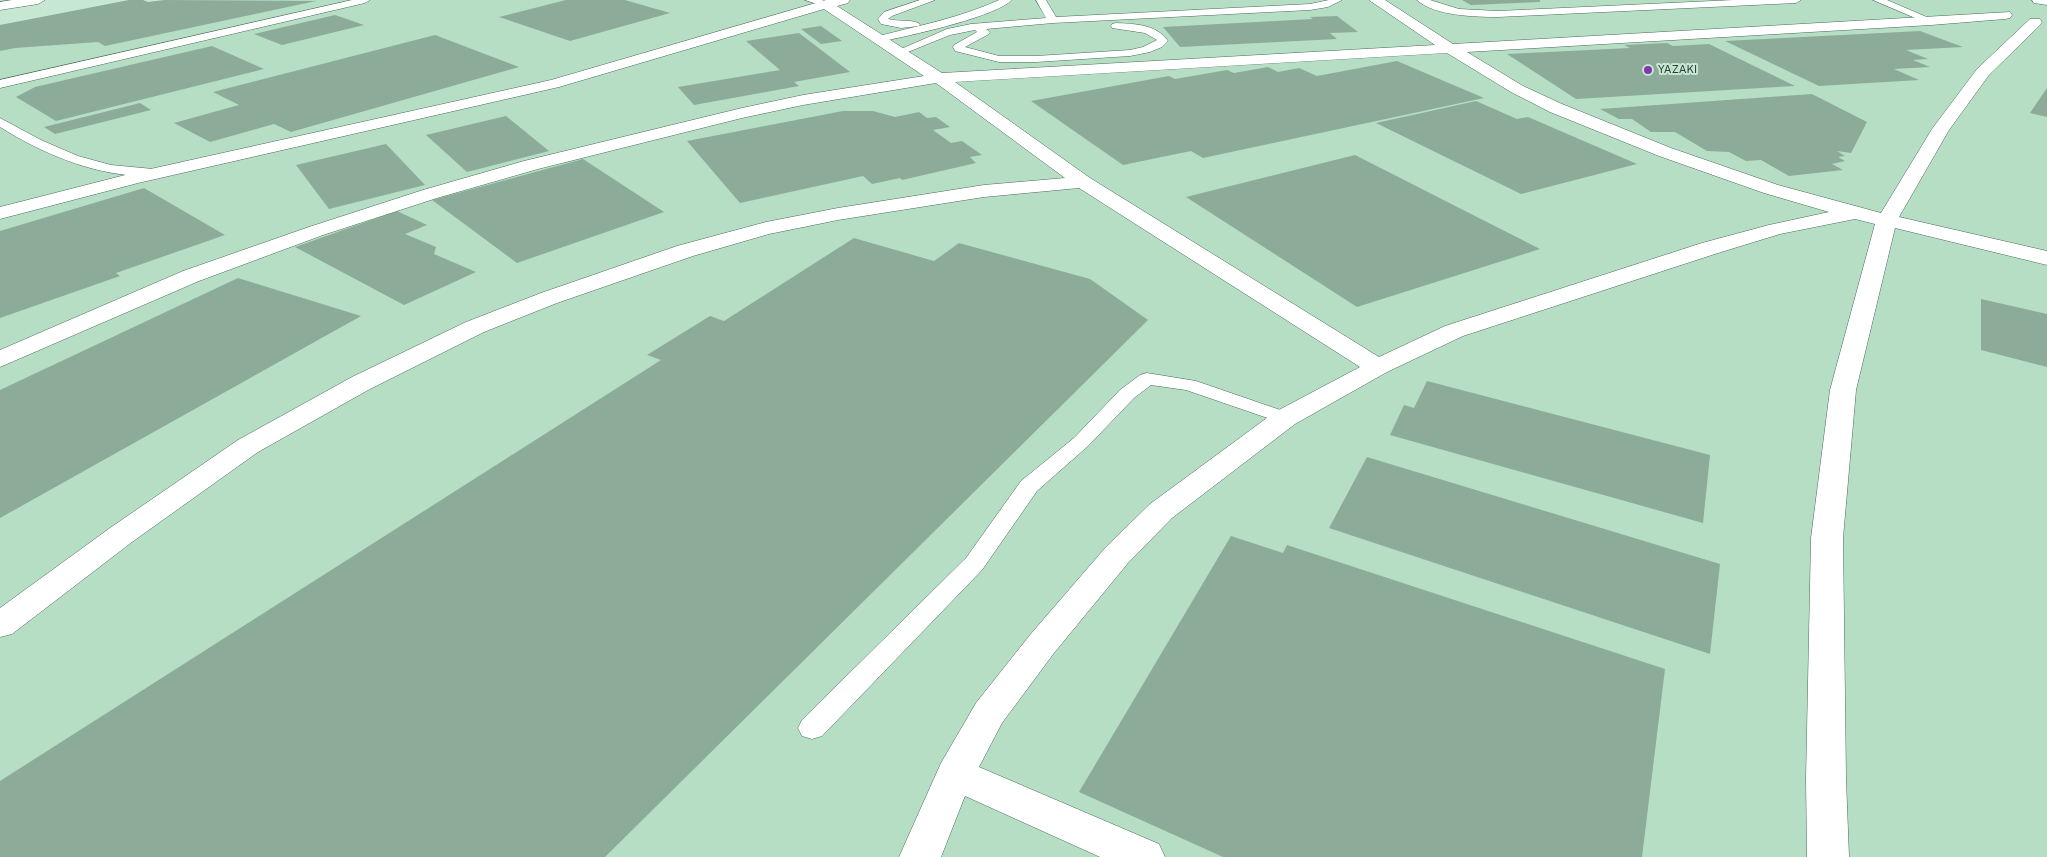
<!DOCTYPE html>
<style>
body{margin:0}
canvas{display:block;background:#c6e8d3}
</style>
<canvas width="2047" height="857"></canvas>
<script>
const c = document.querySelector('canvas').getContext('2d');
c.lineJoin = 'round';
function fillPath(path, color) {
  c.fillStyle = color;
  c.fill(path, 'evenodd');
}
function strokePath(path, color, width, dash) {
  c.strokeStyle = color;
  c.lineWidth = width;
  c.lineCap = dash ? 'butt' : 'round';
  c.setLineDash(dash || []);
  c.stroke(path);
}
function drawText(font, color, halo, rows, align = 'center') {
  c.font = font + ' "Public Sans",sans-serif';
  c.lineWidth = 4;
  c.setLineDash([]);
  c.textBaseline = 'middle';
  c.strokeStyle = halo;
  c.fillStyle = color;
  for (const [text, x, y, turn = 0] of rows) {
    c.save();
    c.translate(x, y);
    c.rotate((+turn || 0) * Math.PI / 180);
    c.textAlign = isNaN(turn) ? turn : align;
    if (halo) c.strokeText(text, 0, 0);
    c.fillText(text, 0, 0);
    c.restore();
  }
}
fillPath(new Path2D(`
 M 162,0 L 2047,0 L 2047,857 L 0,857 L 0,37 Z`), '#b5dec5');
fillPath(new Path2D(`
 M 129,0 L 143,0 L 148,2 L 165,0 L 316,1 L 105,46 L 98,42 L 15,48 L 0,51 L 0,25 Z
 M 566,0 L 625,0 L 670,13 L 570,41 L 499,17 Z
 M 1462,0 L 1540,0 L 1540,2 L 1471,5 Z
 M 335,15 L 364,25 L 282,45 L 254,34 Z
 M 1337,16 L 1358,32 L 1330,33 L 1337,39 L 1180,47 L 1163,27 L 1313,19 L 1310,17 Z
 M 821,26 L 842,41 L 821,44 L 801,29 Z
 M 1920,31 L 1963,47 L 1906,50 L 1928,59 L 1913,60 L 1930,67 L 1894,69 L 1919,80 L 1819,86 L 1725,41 Z
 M 799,33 L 850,72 L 794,82 L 799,86 L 694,105 L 678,87 L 780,70 L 746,41 Z
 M 435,35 L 519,67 L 291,132 L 274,124 L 210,142 L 174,123 L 239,105 L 213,92 Z
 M 1667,43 L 1673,46 L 1709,44 L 1795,86 L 1576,99 L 1507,54 L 1630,48 L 1624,45 Z
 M 212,46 L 264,69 L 56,121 L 16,97 L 35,87 Z
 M 1397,61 L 1484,98 L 1203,158 L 1191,151 L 1123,165 L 1031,101 L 1169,76 L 1175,79 L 1227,70 L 1234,73 L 1268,67 L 1278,72 L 1299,68 L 1317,76 Z
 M 2047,88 L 2047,117 L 2030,113 Z
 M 1812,94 L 1867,122 L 1851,153 L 1837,151 L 1845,156 L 1838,157 L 1845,161 L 1832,164 L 1843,170 L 1789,176 L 1761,160 L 1746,161 L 1729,152 L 1707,151 L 1675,132 L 1651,132 L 1632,119 L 1619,119 L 1600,109 Z
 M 1476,101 L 1517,119 L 1528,117 L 1637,164 L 1521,194 L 1376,123 Z
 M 140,103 L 151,110 L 55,134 L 44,127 Z
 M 843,111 L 873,111 L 895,117 L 919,112 L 927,118 L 936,117 L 950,127 L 933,130 L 951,143 L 962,141 L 982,155 L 970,157 L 976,163 L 902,180 L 900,178 L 872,184 L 863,176 L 740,203 L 687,141 Z
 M 506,116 L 549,151 L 467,172 L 426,135 Z
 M 386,144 L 425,185 L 329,209 L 296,165 Z
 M 1355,155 L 1540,249 L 1357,307 L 1186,197 Z
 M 583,159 L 664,212 L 517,263 L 432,200 Z
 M 144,188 L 225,235 L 116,273 L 120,276 L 0,318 L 0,231 Z
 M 397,211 L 427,225 L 405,234 L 436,247 L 434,254 L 476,272 L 404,305 L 295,247 Z
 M 854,238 L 934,261 L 959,243 L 1090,279 L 1148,320 L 605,857 L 0,857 L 0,781 L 661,360 L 647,355 L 710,316 L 724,321 Z
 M 238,278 L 361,316 L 0,518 L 0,390 Z
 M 1981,299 L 2047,314 L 2047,367 L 1981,350 Z
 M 1427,381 L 1710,455 L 1703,523 L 1390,435 L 1404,405 L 1414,408 Z
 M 1367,457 L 1720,564 L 1710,654 L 1329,528 Z
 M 1231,536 L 1283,553 L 1287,545 L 1665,669 L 1642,857 L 1223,857 L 1079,792 Z`), '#8cac99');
const service = new Path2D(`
 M 352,0 L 370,0 L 365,3 L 0,88 L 0,80 Z
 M 805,0 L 822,0 L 831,4 L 826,7 Z
 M 920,0 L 935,0 L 892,16 L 888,19 C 898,22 913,19 920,24 L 919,26 L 901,28 L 881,24 L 878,19 L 884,12 Z
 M 999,0 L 1012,0 C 993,18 907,36 879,42 L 874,39 L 875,37 C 917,26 960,18 999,0 Z
 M 1036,0 L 1046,0 L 1056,17 L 1310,4 L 1329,0 L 1342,0 L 1328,7 L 1310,10 L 1053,23 L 986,29 L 990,32 L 989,34 L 965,47 L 999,56 L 1036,56 L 1130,50 L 1143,47 L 1157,40 L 1145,33 L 1112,28 L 1111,26 L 1112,24 L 1116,23 C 1135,24 1156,24 1168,41 L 1162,47 L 1150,52 L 1130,56 L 1036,62 L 999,62 L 955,51 L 953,47 L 954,45 L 977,32 L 975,30 L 950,35 L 903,54 L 899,55 L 894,52 L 947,29 L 971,24 L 1046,18 Z
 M 1417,0 L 1430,0 L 1459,9 L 1498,11 L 1734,0 L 1801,0 L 1796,3 L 1498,17 C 1476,17 1434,16 1417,0 Z
 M 1873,0 L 1887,0 L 1936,21 L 1931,24 L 1927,23 Z
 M 0,118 L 41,140 L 78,156 L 111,165 L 153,169 L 160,173 C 155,179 146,177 138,176 C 88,173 42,153 0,127 Z
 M 1147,373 L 1196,381 L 1292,414 L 1295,418 L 1292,422 L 1285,424 L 1186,390 L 1151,385 L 1134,398 L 1088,446 L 1037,491 L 982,570 L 822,736 L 812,739 L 802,736 L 798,728 L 802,720 L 966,558 L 1021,481 L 1074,438 L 1120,390 L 1140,375 Z`);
const minor = new Path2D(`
 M 12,0 L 45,0 L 38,4 L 0,10 L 0,2 Z
 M 826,0 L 850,0 L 848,3 L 837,6 L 942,73 L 1435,45 L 1369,0 L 1385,0 L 1453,44 L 2010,12 L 2012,15 L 2010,18 L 2005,19 L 1931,25 L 1467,52 L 1523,86 L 1562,104 L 1671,148 L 1778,185 L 1881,213 L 1932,129 L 1977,69 L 2030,19 L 2040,19 L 2042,22 L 2040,25 L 1989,75 L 1949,130 L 1899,217 L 2047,251 L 2047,265 L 1895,228 L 1856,390 L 1843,538 L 1846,779 L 1849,857 L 1807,857 L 1806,779 L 1811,538 L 1830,390 L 1875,224 L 1855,219 L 1780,234 L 1718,253 L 1463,336 L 1387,372 L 1295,424 L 1172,518 L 1128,563 L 1054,653 L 1002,723 L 979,767 L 1159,844 L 1165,857 L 1100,857 L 965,796 L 941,857 L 899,857 L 941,763 L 976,703 L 1030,635 L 1106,547 L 1150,504 L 1275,412 L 1360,367 L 1079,188 L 984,197 L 838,220 L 769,234 L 693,256 L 557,303 L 484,332 L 370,389 L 258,452 L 132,542 L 12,634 L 0,637 L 0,608 L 110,528 L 238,440 L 352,377 L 466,322 L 541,293 L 677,246 L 766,222 L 838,208 L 984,185 L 1065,178 L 936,83 L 803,105 L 742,118 L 538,169 L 437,198 L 323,235 L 199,281 L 0,367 L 0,350 L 183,271 L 309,227 L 423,190 L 524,161 L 742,108 L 803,95 L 924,76 L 824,9 L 559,87 L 138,183 L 0,219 L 0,207 L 137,172 L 551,80 ZM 1447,53 L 1511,92 L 1550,112 L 1659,156 L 1764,193 L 1829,212 L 1769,225 L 1702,243 L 1445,326 L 1379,357 L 1090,178 L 955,82 Z
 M 2032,0 L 2047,0 L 2047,5 L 2034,3 Z`);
strokePath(service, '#4d6b59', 1);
strokePath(minor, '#4d6b59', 1);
fillPath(service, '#fff');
fillPath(minor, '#fff');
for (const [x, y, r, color] of [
 [1648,70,5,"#8238a9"]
]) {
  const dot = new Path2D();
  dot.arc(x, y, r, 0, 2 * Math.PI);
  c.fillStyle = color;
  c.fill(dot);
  strokePath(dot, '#c6e8d3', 2);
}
drawText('11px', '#2f3d35', '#c6e8d3', [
 ["YAZAKI",1658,70]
], 'left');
</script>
